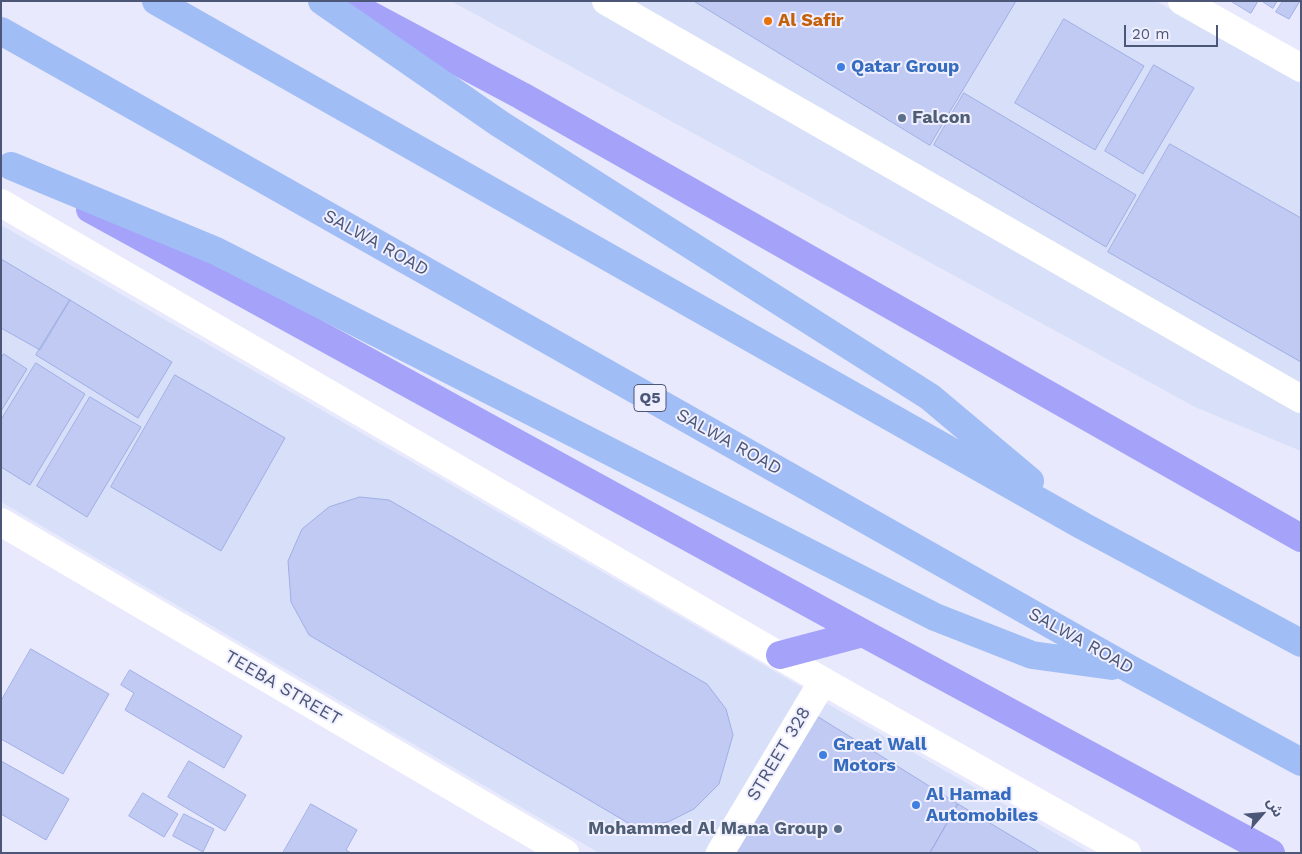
<!DOCTYPE html>
<meta charset="utf-8">
<style>
body{margin:0}
#map{position:relative;width:1302px;height:854px;overflow:hidden;background:#e9e9fd;font-family:"Work Sans","Noto Sans Arabic",sans-serif}
canvas{display:block}
.frame{position:absolute;inset:0;border:2px solid #4c5677;pointer-events:none}
.north{position:absolute;left:1237px;top:789px;width:50px;height:50px;-webkit-text-stroke:4px #efefff;paint-order:stroke;rotate:63deg;font-size:14px;font-weight:700;line-height:20px;text-align:center;color:#4c5677}
.north::after{content:'';display:block;margin:auto;width:18px;height:22px;background:#4c5677;clip-path:polygon(50% 0,100% 100%,50% 72%,0 100%)}
.scale{position:absolute;left:1124px;top:25px;width:94px;height:22px;box-sizing:border-box;border:2px solid #4c5677;border-top:0;padding-left:6px;font-size:15px;line-height:18px;white-space:nowrap;color:#4c5677;-webkit-text-stroke:4px #efefff;paint-order:stroke}
</style>
<div id="map">
<canvas width="1302" height="854"></canvas>
<div class="frame"></div>
<div class="north">ش</div>
<div class="scale">20 m</div>
</div>
<script>
const c = document.querySelector('canvas').getContext('2d');
c.lineJoin = 'round';
function fillPath(path, color) {
  c.fillStyle = color;
  c.fill(path, 'evenodd');
}
function strokePath(path, color, width, dash) {
  c.strokeStyle = color;
  c.lineWidth = width;
  c.lineCap = dash ? 'butt' : 'round';
  c.setLineDash(dash || []);
  c.stroke(path);
}
function drawText(font, color, halo, rows, align = 'center') {
  c.font = font + ' "Work Sans",sans-serif';
  c.lineWidth = 4;
  c.setLineDash([]);
  c.textBaseline = 'middle';
  c.strokeStyle = halo;
  c.fillStyle = color;
  for (const [text, x, y, turn = 0] of rows) {
    c.save();
    c.translate(x, y);
    c.rotate((+turn || 0) * Math.PI / 180);
    c.textAlign = isNaN(turn) ? turn : align;
    if (halo) c.strokeText(text, 0, 0);
    c.fillText(text, 0, 0);
    c.restore();
  }
}
fillPath(new Path2D(`
 M 451,1 L 1156,1 L 1301,82 L 1301,451 L 1195,407 Z
 M 1,225 L 807,690 L 704,853 L 599,853 L 1,502 Z
 M 826,703 L 1090,853 L 738,853 Z`), '#d7e0f8');
const building = new Path2D(`
 M 694,1 L 1016,1 L 930,145 Z
 M 1231,1 L 1258,1 L 1251,13 Z
 M 1262,1 L 1277,1 L 1273,8 Z
 M 1283,1 L 1300,1 L 1289,19 L 1276,12 Z
 M 1064,19 L 1144,66 L 1095,150 L 1015,103 Z
 M 1154,65 L 1194,88 L 1143,174 L 1105,151 Z
 M 964,93 L 1136,195 L 1106,247 L 934,145 Z
 M 1170,144 L 1301,218 L 1301,362 L 1108,252 Z
 M 1,259 L 70,300 L 40,350 L 1,328 Z
 M 70,300 L 172,362 L 138,418 L 36,355 Z
 M 4,354 L 27,369 L 1,411 L 1,358 Z
 M 36,363 L 85,394 L 30,485 L 1,467 L 1,420 Z
 M 175,375 L 285,438 L 221,551 L 111,487 Z
 M 90,397 L 141,427 L 87,517 L 37,486 Z
 M 360,497 L 389,500 L 707,684 L 726,709 L 733,735 L 719,784 L 694,809 L 668,822 L 635,827 L 309,635 L 291,602 L 288,561 L 302,529 L 329,507 Z
 M 31,649 L 109,694 L 63,774 L 1,739 L 1,701 Z
 M 130,670 L 242,736 L 224,768 L 125,710 L 134,693 L 121,685 Z
 M 812,713 L 958,804 L 930,853 L 728,853 Z
 M 1,761 L 69,799 L 46,840 L 1,814 Z
 M 189,761 L 246,795 L 225,831 L 168,797 Z
 M 143,793 L 178,814 L 164,837 L 129,816 Z
 M 311,804 L 357,830 L 346,850 L 351,853 L 283,853 Z
 M 958,804 L 1040,853 L 930,853 Z
 M 184,814 L 214,829 L 203,852 L 173,836 Z`);
fillPath(building, '#c0caf2');
strokePath(building, '#a0afe5', 1);
strokePath(new Path2D(`
 M 606,1 L 1301,399
 M 1182,1 L 1301,68
 M 1,203 L 823,681 L 1127,853
 M 1,522 L 565,853
 M 720,853 L 823,681`), '#fff', 28);
strokePath(new Path2D(`
 M 344,1 L 522,96 L 1301,538
 M 90,209 L 863,633 L 1271,853
 M 780,655 L 863,633`), '#a5a2fa', 28);
strokePath(new Path2D(`
 M 156,1 L 1083,526 L 1301,643
 M 322,1 L 500,124 L 930,397 L 1030,481
 M 1,31 L 1128,668 L 1301,762
 M 11,166 L 216,251 L 935,617 L 1032,655 L 1112,666`), '#a0bdf6', 28);
for (const [x, y, r, color] of [
 [768,21,5,"#e8710a"],
 [841,67,5,"#3f7fe0"],
 [902,118,5,"#5c6f8a"],
 [823,755,5,"#3f7fe0"],
 [916,805,5,"#3f7fe0"],
 [838,829,5,"#5c6f8a"]
]) {
  const dot = new Path2D();
  dot.arc(x, y, r, 0, 2 * Math.PI);
  c.fillStyle = color;
  c.fill(dot);
  strokePath(dot, '#efefff', 2);
}
for (const [x, y, w] of [
 [650,398,32]
]) {
  const box = new Path2D();
  box.roundRect(x - w / 2, y - 13.5, w, 27, 4);
  c.fillStyle = '#efefff';
  c.fill(box);
  strokePath(box, '#4c5677', 1);
}
drawText('bold 16px', '#4c5677', null, [
 ["Q5",650,398]
]);
drawText('bold 18px', '#c56008', '#efefff', [
 ["Al Safir",778,21]
], 'left');
drawText('bold 18px', '#366cbe', '#efefff', [
 ["Qatar Group",851,67],
 ["Great Wall",833,745],
 ["Motors",833,766],
 ["Al Hamad",926,795],
 ["Automobiles",926,816]
], 'left');
drawText('bold 18px', '#4e5e75', '#efefff', [
 ["Falcon",912,118],
 ["Mohammed Al Mana Group",828,829,"right"]
], 'left');
drawText('18px', '#4c5677', '#efefff', [
 ["SALWA ROAD",376,243,29],
 ["SALWA ROAD",729,442,29],
 ["SALWA ROAD",1081,641,29],
 ["TEEBA STREET",283,688,30],
 ["STREET 328",779,754,-59]
]);
</script>
